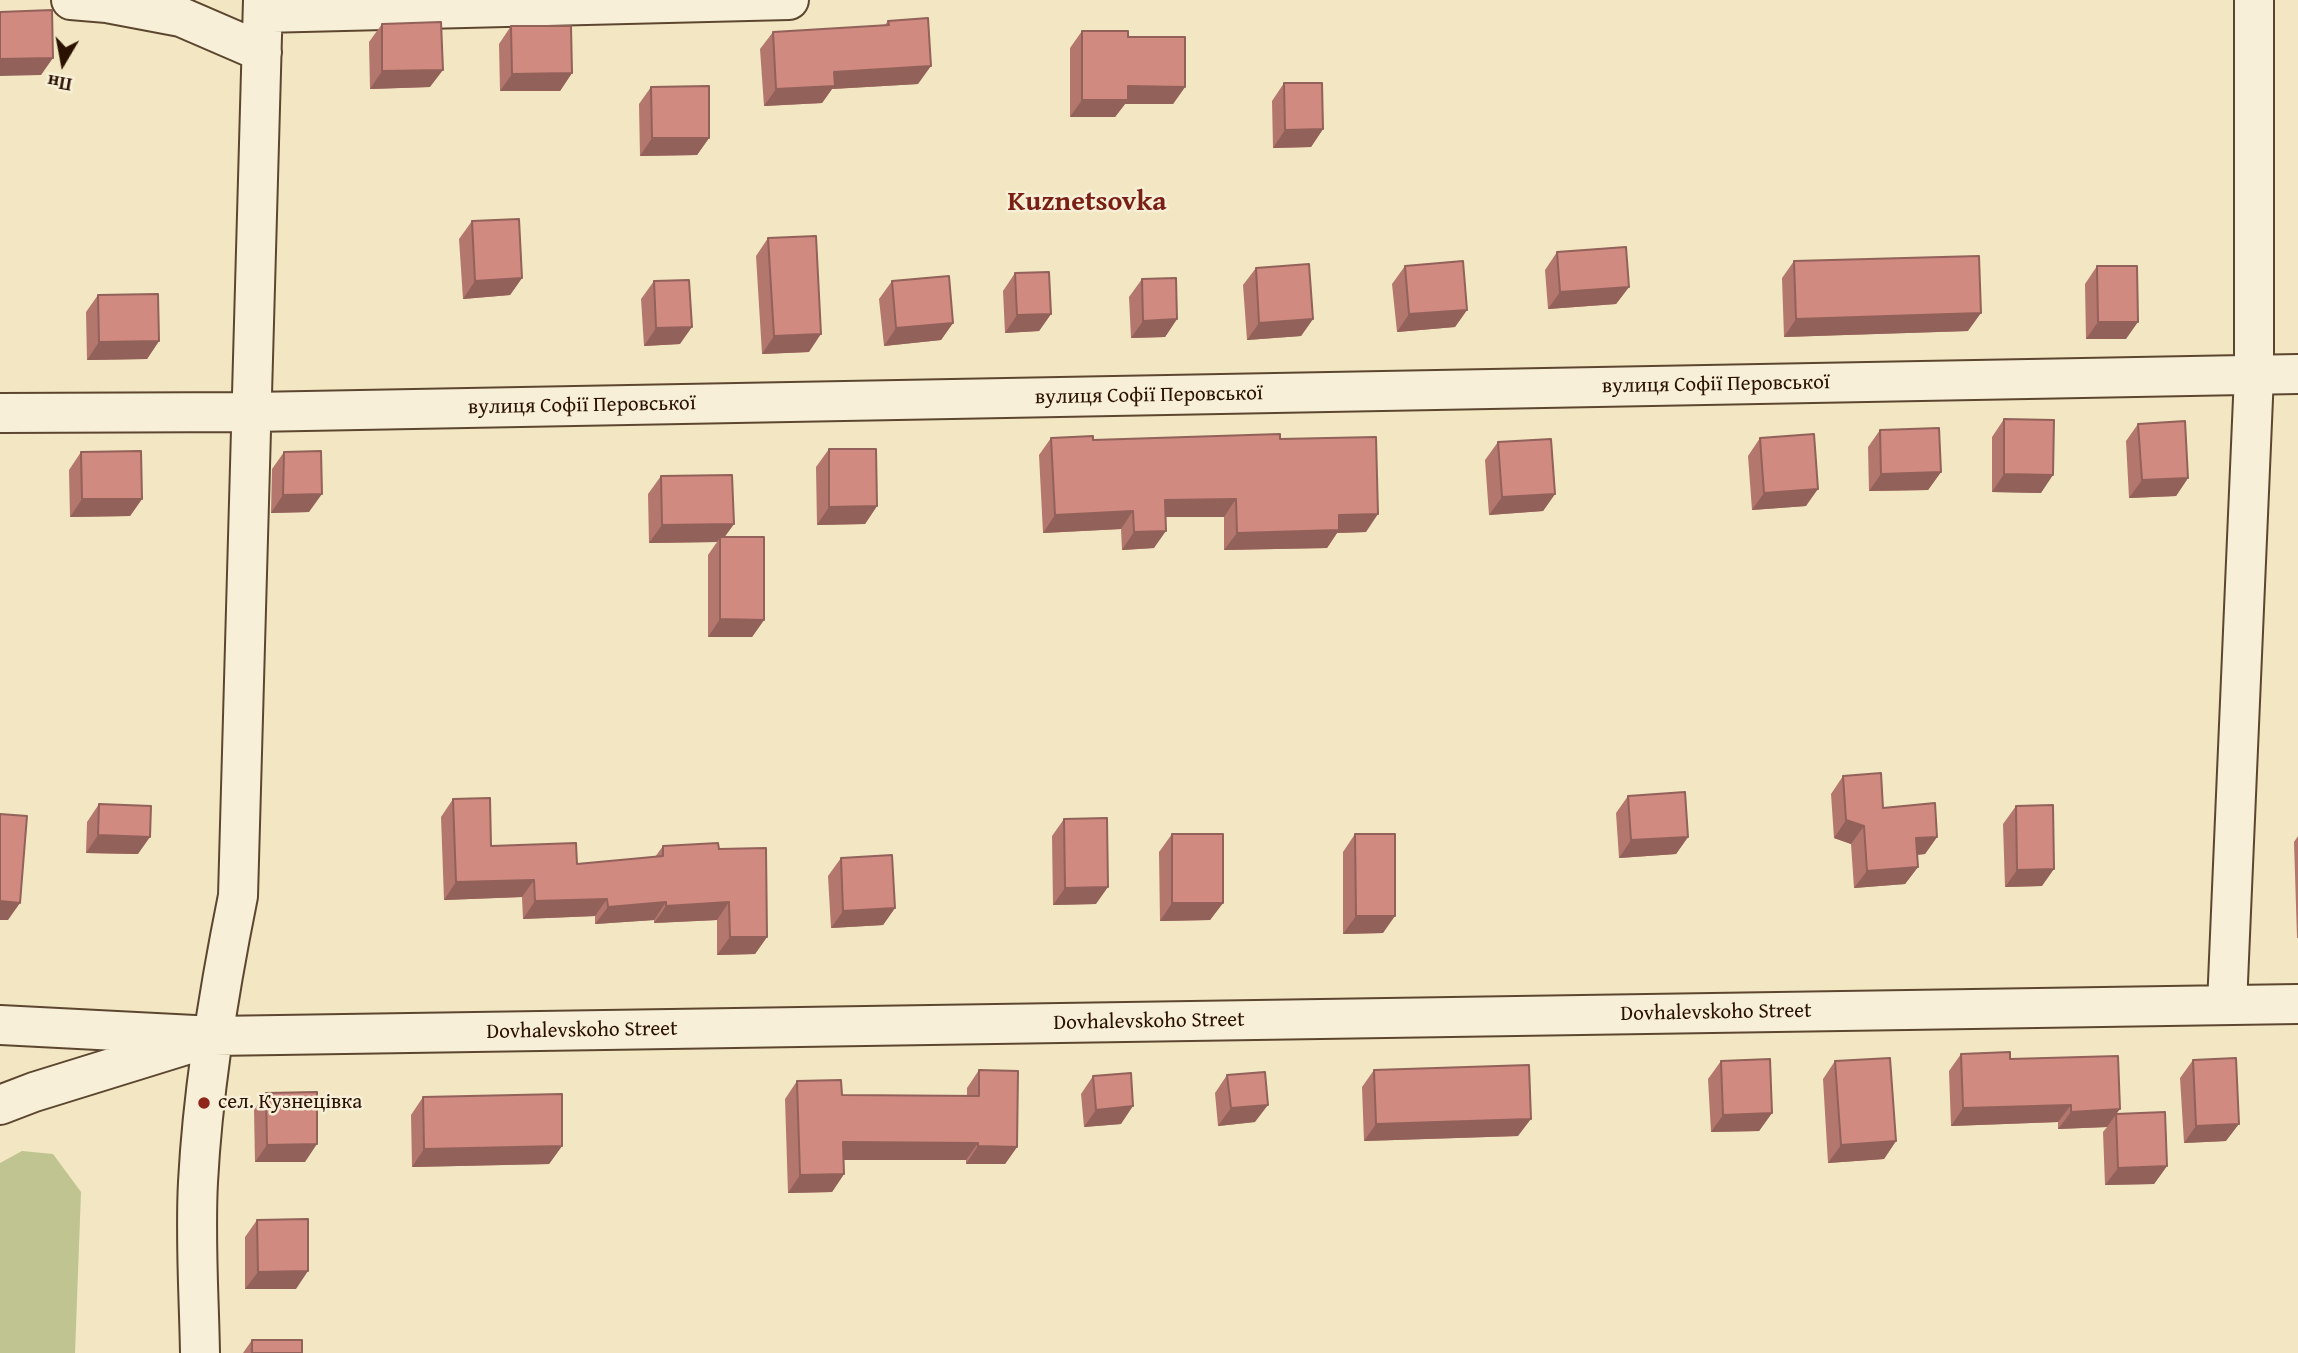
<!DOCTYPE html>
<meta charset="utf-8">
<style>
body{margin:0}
#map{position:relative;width:2298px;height:1353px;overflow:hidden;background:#f2e7c2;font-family:"Gentium Book Plus",serif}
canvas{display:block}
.north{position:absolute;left:28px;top:28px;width:70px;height:70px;-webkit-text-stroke:5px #f7efd7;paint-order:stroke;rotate:190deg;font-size:19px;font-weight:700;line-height:28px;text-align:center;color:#2a1100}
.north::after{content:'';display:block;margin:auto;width:24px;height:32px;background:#2a1100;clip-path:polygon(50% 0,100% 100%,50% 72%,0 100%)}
</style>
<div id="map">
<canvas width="2298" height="1353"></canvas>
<div class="north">Пн</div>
</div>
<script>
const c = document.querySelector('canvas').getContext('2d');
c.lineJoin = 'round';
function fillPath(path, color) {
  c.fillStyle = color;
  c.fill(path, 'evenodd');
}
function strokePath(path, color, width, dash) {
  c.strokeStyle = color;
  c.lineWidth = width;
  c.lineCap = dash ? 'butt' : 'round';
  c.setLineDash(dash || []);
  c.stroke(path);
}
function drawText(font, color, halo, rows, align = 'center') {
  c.font = font + ' "Gentium Book Plus",serif';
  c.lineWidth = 5;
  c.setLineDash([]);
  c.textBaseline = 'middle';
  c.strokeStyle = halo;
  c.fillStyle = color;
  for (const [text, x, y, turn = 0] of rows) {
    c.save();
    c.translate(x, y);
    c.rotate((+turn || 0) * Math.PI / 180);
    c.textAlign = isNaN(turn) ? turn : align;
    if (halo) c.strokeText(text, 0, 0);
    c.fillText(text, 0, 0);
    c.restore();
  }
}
fillPath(new Path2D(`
 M 22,1151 L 53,1154 L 81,1192 L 75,1353 L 0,1353 L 0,1163 Z`), '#bfc490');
const minor = new Path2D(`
 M 71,0 L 107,3 L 181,17 L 262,52
 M 263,13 L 789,0
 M 0,413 L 252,412 L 2298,374
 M 2227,1005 L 2254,375 L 2254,0
 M 0,1025 L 214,1036 L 2298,1004
 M 0,1105 L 34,1092 L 189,1044
 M 200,1353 C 199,1296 195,1239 198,1182 C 203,1086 219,990 238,896 L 263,0`);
strokePath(minor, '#5c4630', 42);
strokePath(minor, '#f7efd7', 38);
fillPath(new Path2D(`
 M 888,21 L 918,84 L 832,89 L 822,103 L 764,106 L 760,49 L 773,32 L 885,25 Z
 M 382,24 L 430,87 L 370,89 L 369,42 Z
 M 511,26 L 572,73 L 560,91 L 500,91 L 499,44 Z
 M 1082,31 L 1128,37 L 1185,87 L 1173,104 L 1125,104 L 1115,117 L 1070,117 L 1070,48 Z
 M 1284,83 L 1323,129 L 1311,147 L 1273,148 L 1272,101 Z
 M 651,87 L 709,138 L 697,155 L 640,156 L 639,104 Z
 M 472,221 L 522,278 L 510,295 L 463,299 L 459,239 Z
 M 768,238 L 809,352 L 762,354 L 756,256 Z
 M 1557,252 L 1629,287 L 1616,304 L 1548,309 L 1545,270 Z
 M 1794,261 L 1968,331 L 1784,337 L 1782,278 Z
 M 1405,266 L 1467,310 L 1455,327 L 1397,332 L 1392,284 Z
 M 2097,266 L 2126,339 L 2086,339 L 2085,284 Z
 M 1256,268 L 1313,319 L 1301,336 L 1247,340 L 1243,285 Z
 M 1015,273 L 1051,314 L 1039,331 L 1005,333 L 1003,291 Z
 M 1142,279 L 1177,319 L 1165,337 L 1131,338 L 1129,297 Z
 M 654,281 L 680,344 L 644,346 L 641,299 Z
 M 892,281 L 953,323 L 941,340 L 884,346 L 879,299 Z
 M 98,295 L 159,341 L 147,359 L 87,360 L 86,312 Z
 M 2004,419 L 2041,493 L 1992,492 L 1992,437 Z
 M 2138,424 L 2188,478 L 2176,496 L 2129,498 L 2126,441 Z
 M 1880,430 L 1941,472 L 1928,490 L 1869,491 L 1868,447 Z
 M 1051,438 L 1093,440 L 1280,439 L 1366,532 L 1337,533 L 1327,548 L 1224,550 L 1224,517 L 1166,517 L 1154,548 L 1122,550 L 1121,529 L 1043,533 L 1039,455 Z
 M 1760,438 L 1806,506 L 1752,510 L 1748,456 Z
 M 1498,442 L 1555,494 L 1543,511 L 1489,515 L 1485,460 Z
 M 829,449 L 877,506 L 865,524 L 817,525 L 816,467 Z
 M 81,452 L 142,499 L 130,516 L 70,517 L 69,470 Z
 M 284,452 L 309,512 L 271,513 L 272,469 Z
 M 661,476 L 734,524 L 724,537 L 764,620 L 752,637 L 708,637 L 708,555 L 717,542 L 649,543 L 648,494 Z
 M 1843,776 L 1883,808 L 1937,837 L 1925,854 L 1917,855 L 1918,867 L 1905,884 L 1854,888 L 1851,844 L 1834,838 L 1831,794 Z
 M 1628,796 L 1688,837 L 1676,854 L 1619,858 L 1616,813 Z
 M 453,799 L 491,846 L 577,864 L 655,857 L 663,846 L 719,849 L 767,937 L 755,954 L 717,955 L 717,920 L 654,923 L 654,920 L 595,924 L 595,916 L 523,919 L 522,897 L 444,900 L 441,817 Z
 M 99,804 L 138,854 L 86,853 L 87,822 Z
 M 2016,806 L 2042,886 L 2005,887 L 2003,824 Z
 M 1064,819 L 1096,904 L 1053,905 L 1052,836 Z
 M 1172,834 L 1223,903 L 1210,920 L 1160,921 L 1159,852 Z
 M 1355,834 L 1383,933 L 1343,934 L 1343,852 Z
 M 2298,836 L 2298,938 L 2297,938 L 2294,842 Z
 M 841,858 L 895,908 L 883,925 L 831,928 L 828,876 Z
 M 1961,1054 L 2010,1059 L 2117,1114 L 2167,1166 L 2154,1184 L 2105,1185 L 2103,1132 L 2107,1127 L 2058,1129 L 2058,1122 L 1951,1126 L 1949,1071 Z
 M 2193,1060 L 2226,1141 L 2184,1143 L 2180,1078 Z
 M 1721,1061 L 1772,1113 L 1759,1131 L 1711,1132 L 1708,1079 Z
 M 1835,1061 L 1896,1141 L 1884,1159 L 1828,1163 L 1823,1079 Z
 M 979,1070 L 1017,1147 L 1005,1164 L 966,1164 L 966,1160 L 844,1160 L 844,1174 L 832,1192 L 788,1193 L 785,1099 L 797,1081 L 842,1095 L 967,1096 L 967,1088 Z
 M 1374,1070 L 1518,1136 L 1364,1141 L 1362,1087 Z
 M 1227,1075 L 1255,1122 L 1218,1126 L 1215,1093 Z
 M 1093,1076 L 1121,1124 L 1084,1127 L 1081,1094 Z
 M 266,1093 L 305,1162 L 255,1162 L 254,1110 Z
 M 423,1097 L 562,1146 L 549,1164 L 412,1167 L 411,1115 Z
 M 257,1220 L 296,1289 L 245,1289 L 245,1237 Z
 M 252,1340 L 302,1353 L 243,1353 Z`), '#b3776e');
fillPath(new Path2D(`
 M 53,58 L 41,75 L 0,76 L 0,59 Z
 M 931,66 L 918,84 L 832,89 L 822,103 L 764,106 L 776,89 L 834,72 Z
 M 443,70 L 430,87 L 370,89 L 382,71 Z
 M 572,73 L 560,91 L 500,91 L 512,74 Z
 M 1128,86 L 1185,87 L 1173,104 L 1125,104 L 1115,117 L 1070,117 L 1082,100 Z
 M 1323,129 L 1311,147 L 1273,148 L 1285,130 Z
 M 652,138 L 709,138 L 697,155 L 640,156 Z
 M 522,278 L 510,295 L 463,299 L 475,281 Z
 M 1629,287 L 1616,304 L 1548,309 L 1560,292 Z
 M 1467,310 L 1455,327 L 1397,332 L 1409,314 Z
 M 1981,313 L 1968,331 L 1784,337 L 1796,319 Z
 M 1051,314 L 1039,331 L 1005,333 L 1017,315 Z
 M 1177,319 L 1165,337 L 1131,338 L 1143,321 Z
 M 1313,319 L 1301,336 L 1247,340 L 1259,323 Z
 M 2098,322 L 2138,322 L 2126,339 L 2086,339 Z
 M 953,323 L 941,340 L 884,346 L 896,328 Z
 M 692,327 L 680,344 L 644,346 L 656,328 Z
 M 821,334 L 809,352 L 762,354 L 774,336 Z
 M 159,341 L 147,359 L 87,360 L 99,342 Z
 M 1941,472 L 1928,490 L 1869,491 L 1881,474 Z
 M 2004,474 L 2053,475 L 2041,493 L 1992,492 Z
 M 2188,478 L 2176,496 L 2129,498 L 2142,480 Z
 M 1818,489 L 1806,506 L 1752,510 L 1764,493 Z
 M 322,494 L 309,512 L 271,513 L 283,495 Z
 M 1555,494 L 1543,511 L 1489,515 L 1502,497 Z
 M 82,499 L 142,499 L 130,516 L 70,517 Z
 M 1236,499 L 1224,517 L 1153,517 L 1165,500 Z
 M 877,506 L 865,524 L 817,525 L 829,507 Z
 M 1133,511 L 1121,529 L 1043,533 L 1055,515 Z
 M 1378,514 L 1366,532 L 1337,533 L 1327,548 L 1224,550 L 1237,533 L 1339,515 Z
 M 734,524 L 721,542 L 720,537 L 717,542 L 649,543 L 662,525 Z
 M 1166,531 L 1154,548 L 1122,550 L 1134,532 Z
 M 720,619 L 764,620 L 752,637 L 708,637 Z
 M 1846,820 L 1864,826 L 1851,844 L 1834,838 Z
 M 98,835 L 150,837 L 138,854 L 86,853 Z
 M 1688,837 L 1676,854 L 1619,858 L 1631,840 Z
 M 1937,837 L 1925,854 L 1903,856 L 1916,838 Z
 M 1918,867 L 1905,884 L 1854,888 L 1867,871 Z
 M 2054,869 L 2042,886 L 2005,887 L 2017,870 Z
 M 534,880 L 522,897 L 444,900 L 456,882 Z
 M 1108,887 L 1096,904 L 1053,905 L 1065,888 Z
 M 607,899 L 595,916 L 523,919 L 535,901 Z
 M 0,901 L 20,903 L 8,920 L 0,920 Z
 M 666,902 L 654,920 L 595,924 L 608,907 Z
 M 729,902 L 717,920 L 654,923 L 666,906 Z
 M 1172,903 L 1223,903 L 1210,920 L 1160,921 Z
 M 895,908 L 883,925 L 831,928 L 843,911 Z
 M 1356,916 L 1395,916 L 1383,933 L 1343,934 Z
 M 730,937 L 767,937 L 755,954 L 717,955 Z
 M 1268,1105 L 1255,1122 L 1218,1126 L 1231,1108 Z
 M 2071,1105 L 2058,1122 L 1951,1126 L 1963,1108 Z
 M 1133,1106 L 1121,1124 L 1084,1127 L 1096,1110 Z
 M 2120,1109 L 2107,1127 L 2058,1129 L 2071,1112 Z
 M 1772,1113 L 1759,1131 L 1711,1132 L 1723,1115 Z
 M 1531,1119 L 1518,1136 L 1364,1141 L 1376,1124 Z
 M 2239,1124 L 2226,1141 L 2184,1143 L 2196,1126 Z
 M 1896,1141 L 1884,1159 L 1828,1163 L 1841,1145 Z
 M 843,1142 L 978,1143 L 966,1160 L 831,1160 Z
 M 317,1144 L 305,1162 L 255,1162 L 267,1145 Z
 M 562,1146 L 549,1164 L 412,1167 L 424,1149 Z
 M 978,1146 L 1017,1147 L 1005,1164 L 966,1164 Z
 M 2167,1166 L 2154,1184 L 2105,1185 L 2118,1168 Z
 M 844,1174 L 832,1192 L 788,1193 L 800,1175 Z
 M 308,1271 L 296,1289 L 245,1289 L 258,1272 Z`), '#92615a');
const building = new Path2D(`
 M 52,10 L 53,58 L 0,59 L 0,12 Z
 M 928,18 L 931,66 L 834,72 L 835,86 L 776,89 L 773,32 L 889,25 L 888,21 Z
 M 441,22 L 443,70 L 382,71 L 382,24 Z
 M 511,26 L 571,26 L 572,73 L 512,74 Z
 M 1082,31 L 1128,31 L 1128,37 L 1185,37 L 1185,87 L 1128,86 L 1128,100 L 1082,100 Z
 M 1284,83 L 1322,83 L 1323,129 L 1285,130 Z
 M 709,86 L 709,138 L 652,138 L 651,87 Z
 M 519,219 L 522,278 L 475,281 L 472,221 Z
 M 816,236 L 821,334 L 774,336 L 768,238 Z
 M 1626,247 L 1629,287 L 1560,292 L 1557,252 Z
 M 1979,256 L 1981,313 L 1796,319 L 1794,261 Z
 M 1463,261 L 1467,310 L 1409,314 L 1405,266 Z
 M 1309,264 L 1313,319 L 1259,323 L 1256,268 Z
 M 2097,266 L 2137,266 L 2138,322 L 2098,322 Z
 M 1049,272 L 1051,314 L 1017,315 L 1015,273 Z
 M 949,276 L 953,323 L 896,328 L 892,281 Z
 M 1176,278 L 1177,319 L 1143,321 L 1142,279 Z
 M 689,280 L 692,327 L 656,328 L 654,281 Z
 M 158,294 L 159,341 L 99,342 L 98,295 Z
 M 2004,419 L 2054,420 L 2053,475 L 2004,474 Z
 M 2185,421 L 2188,478 L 2142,480 L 2138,424 Z
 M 1939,428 L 1941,472 L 1881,474 L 1880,430 Z
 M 1280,434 L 1280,439 L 1376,437 L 1378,514 L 1339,515 L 1339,530 L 1237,533 L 1236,499 L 1165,500 L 1166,531 L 1134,532 L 1133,511 L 1055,515 L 1051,438 L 1093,436 L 1093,440 Z
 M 1814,434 L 1818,489 L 1764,493 L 1760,438 Z
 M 1551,439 L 1555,494 L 1502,497 L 1498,442 Z
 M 829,449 L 876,449 L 877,506 L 829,507 Z
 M 141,451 L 142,499 L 82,499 L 81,452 Z
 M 321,451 L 322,494 L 283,495 L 284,452 Z
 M 732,475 L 734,524 L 662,525 L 661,476 Z
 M 720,537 L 764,537 L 764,620 L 720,619 Z
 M 1881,773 L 1883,808 L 1935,803 L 1937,837 L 1916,838 L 1918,867 L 1867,871 L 1864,826 L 1846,820 L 1843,776 Z
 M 1685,792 L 1688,837 L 1631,840 L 1628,796 Z
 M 490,798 L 491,846 L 576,843 L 577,864 L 663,856 L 663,846 L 718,843 L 719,849 L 766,848 L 767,937 L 730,937 L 729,902 L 666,906 L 666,902 L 608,907 L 607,899 L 535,901 L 534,880 L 456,882 L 453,799 Z
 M 99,804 L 151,806 L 150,837 L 98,835 Z
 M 2053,805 L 2054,869 L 2017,870 L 2016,806 Z
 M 0,814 L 27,816 L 20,903 L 0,901 Z
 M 1107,818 L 1108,887 L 1065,888 L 1064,819 Z
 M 1172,834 L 1223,834 L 1223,903 L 1172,903 Z
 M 1355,834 L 1395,834 L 1395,916 L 1356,916 Z
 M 892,855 L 895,908 L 843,911 L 841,858 Z
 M 2010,1052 L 2010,1059 L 2118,1056 L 2120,1109 L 2071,1112 L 2071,1105 L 1963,1108 L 1961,1054 Z
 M 1890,1058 L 1896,1141 L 1841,1145 L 1835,1061 Z
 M 2236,1058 L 2239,1124 L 2196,1126 L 2193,1060 Z
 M 1770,1059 L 1772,1113 L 1723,1115 L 1721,1061 Z
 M 1529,1065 L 1531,1119 L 1376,1124 L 1374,1070 Z
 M 979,1070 L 1018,1071 L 1017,1147 L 978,1146 L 978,1143 L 843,1142 L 844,1174 L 800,1175 L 797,1081 L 841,1080 L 842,1095 L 979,1096 Z
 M 1265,1072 L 1268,1105 L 1231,1108 L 1227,1075 Z
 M 1131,1073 L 1133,1106 L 1096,1110 L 1093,1076 Z
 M 317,1092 L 317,1144 L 267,1145 L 266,1093 Z
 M 562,1094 L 562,1146 L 424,1149 L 423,1097 Z
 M 2165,1112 L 2167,1166 L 2118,1168 L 2116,1114 Z
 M 308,1219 L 308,1271 L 258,1272 L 257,1220 Z
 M 252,1340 L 302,1340 L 302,1353 L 252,1353 Z`);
fillPath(building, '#d08a80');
strokePath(building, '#92615a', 2);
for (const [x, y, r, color] of [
 [204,1103,7,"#8f2418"]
]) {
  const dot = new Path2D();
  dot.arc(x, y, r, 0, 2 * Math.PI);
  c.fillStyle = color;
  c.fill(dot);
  strokePath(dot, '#f7efd7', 2.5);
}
drawText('21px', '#2a1100', '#f7efd7', [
 ["вулиця Софії Перовської",1716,385,-1],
 ["вулиця Софії Перовської",1149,396,-1],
 ["вулиця Софії Перовської",582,406,-1],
 ["Dovhalevskoho Street",1716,1013,-1],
 ["Dovhalevskoho Street",1149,1022,-1],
 ["Dovhalevskoho Street",582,1031,-1]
]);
drawText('21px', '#2a1100', '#f7efd7', [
 ["сел. Кузнецівка",218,1103]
], 'left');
drawText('bold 28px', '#7a1f14', '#f7efd7', [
 ["Kuznetsovka",1087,203]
]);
</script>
